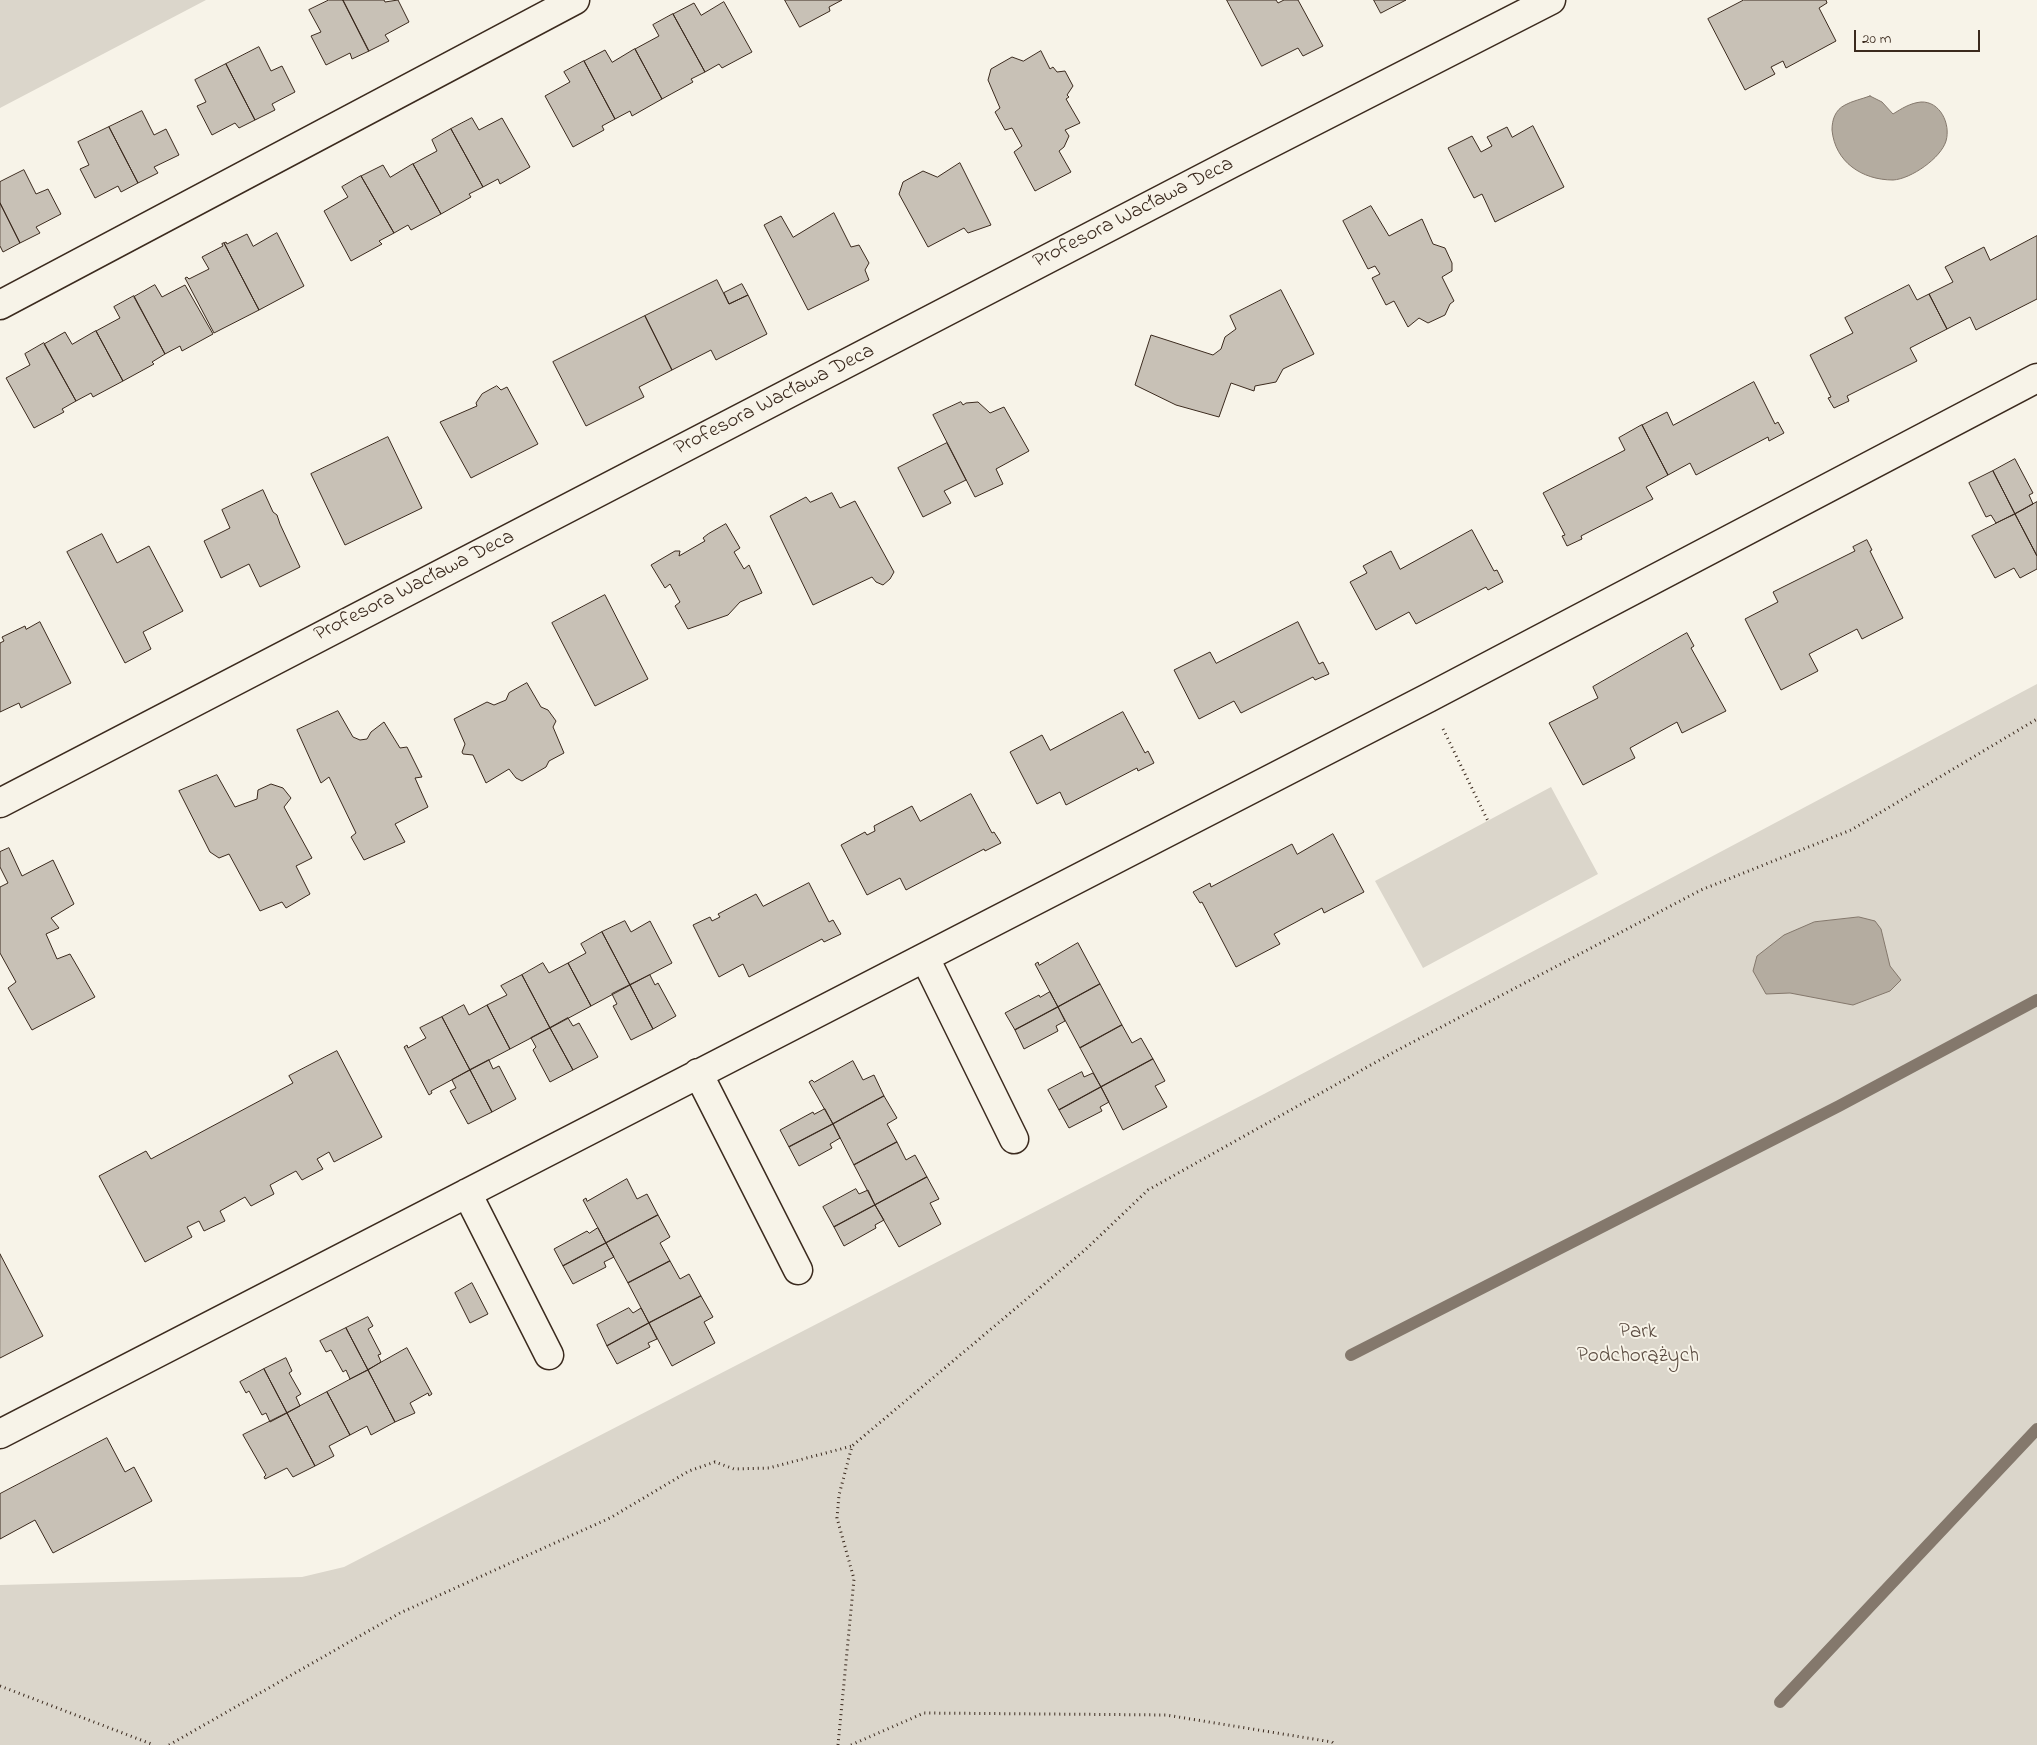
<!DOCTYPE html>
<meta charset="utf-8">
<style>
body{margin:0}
#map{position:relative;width:2037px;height:1745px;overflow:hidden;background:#f7f3e8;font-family:"Indie Flower",sans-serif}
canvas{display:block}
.scale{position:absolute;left:1854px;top:30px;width:126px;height:22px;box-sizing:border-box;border:2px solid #3b2a1e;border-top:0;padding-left:6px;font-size:15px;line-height:18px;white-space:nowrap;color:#3b2a1e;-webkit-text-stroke:4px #f7f3e8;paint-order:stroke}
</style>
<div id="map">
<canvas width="2037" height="1745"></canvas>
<div class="scale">20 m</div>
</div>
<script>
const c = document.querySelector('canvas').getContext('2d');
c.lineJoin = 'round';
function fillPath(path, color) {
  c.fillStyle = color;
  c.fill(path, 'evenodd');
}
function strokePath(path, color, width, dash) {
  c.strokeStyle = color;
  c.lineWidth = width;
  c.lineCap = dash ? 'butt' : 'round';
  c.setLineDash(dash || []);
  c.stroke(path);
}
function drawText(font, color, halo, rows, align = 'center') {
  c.font = font + ' "Indie Flower",sans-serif';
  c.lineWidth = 4;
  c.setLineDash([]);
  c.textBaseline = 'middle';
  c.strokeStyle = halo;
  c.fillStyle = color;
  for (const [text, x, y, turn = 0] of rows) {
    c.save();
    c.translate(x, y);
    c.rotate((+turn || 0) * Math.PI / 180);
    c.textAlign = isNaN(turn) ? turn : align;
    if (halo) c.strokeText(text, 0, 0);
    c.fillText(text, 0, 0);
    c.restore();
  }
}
fillPath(new Path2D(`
 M 0,0 L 206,0 L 0,108 Z
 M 2037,684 L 2037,1745 L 0,1745 L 0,1585 L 302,1577 L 344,1567 L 1264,1094 Z
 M 1551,787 L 1598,874 L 1423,968 L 1375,881 Z`), '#dbd6cb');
const water = new Path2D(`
 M 1870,96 L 1882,102 L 1893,114 C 1901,109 1910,103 1921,102 C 1940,101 1951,124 1946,141 C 1941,158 1911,179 1893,180 C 1862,180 1835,162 1832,130 C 1832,120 1835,110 1845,105 C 1852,101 1862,99 1870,96 Z
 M 1859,917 L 1875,921 L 1881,929 L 1890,966 L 1901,980 L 1890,991 L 1853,1005 L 1790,993 L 1766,994 L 1753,971 L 1757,956 L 1784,935 L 1814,922 Z`);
fillPath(water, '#b4aca0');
strokePath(water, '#84786c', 1);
strokePath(new Path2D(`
 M 1351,1355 L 1839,1106 L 2037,1000
 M 1780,1702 L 2037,1429`), '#84786c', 12);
const building = new Path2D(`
 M 329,0 L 343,0 L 369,51 L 352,59 L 350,53 L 326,65 L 311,36 L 321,32 L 309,10 Z
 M 343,0 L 384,0 L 385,2 L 398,0 L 409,22 L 385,35 L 389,41 L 369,51 Z
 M 785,0 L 842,0 L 829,7 L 830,11 L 800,27 Z
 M 1227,0 L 1276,0 L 1278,3 L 1284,0 L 1298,0 L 1323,46 L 1303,56 L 1298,48 L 1262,66 Z
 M 1374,0 L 1406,0 L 1381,13 Z
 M 1744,0 L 1826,0 L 1827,3 L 1819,8 L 1836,41 L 1786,68 L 1783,61 L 1771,67 L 1775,74 L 1745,90 L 1708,19 Z
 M 724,2 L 752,52 L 722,68 L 719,64 L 705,72 L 673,14 L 694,3 L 701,15 Z
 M 673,14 L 705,72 L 691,79 L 693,82 L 662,99 L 635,49 L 659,36 L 653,25 Z
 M 259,47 L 271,71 L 282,66 L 295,92 L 272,104 L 275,110 L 255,120 L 226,64 Z
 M 635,49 L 662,99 L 632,116 L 630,111 L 615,119 L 584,61 L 605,50 L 612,62 Z
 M 1041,51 L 1050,69 L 1053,67 L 1057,72 L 1065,71 L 1073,86 L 1067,95 L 1069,97 L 1066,99 L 1080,123 L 1065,130 L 1069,136 L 1064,147 L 1059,151 L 1071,172 L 1035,191 L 1014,152 L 1022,146 L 1012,128 L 1005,130 L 995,112 L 1000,108 L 988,80 L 991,69 L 1012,57 L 1023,61 Z
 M 584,61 L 615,119 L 602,126 L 604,130 L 573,147 L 545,96 L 570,82 L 564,72 Z
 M 226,64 L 255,120 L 239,128 L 235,123 L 212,135 L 197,106 L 206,102 L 195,80 Z
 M 142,111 L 154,135 L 166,129 L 179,155 L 154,167 L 158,173 L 138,183 L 109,127 Z
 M 472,118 L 479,130 L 502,118 L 530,167 L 500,184 L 498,179 L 483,187 L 451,129 Z
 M 1533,126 L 1564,187 L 1495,222 L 1482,194 L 1474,198 L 1448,148 L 1472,136 L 1481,152 L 1492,146 L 1487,137 L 1507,127 L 1512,137 Z
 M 109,127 L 138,183 L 121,192 L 118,186 L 95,198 L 80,169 L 89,165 L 78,142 Z
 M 451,129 L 483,187 L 469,194 L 471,197 L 441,214 L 413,164 L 437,151 L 432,140 Z
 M 960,163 L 991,225 L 968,233 L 964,228 L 928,247 L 899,194 L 903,182 L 923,171 L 937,177 Z
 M 413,164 L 441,214 L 411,230 L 408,225 L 394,233 L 361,176 L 383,165 L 390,177 Z
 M 24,170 L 36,194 L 48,189 L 61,214 L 36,227 L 40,233 L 20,243 L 0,203 L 0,182 Z
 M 361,176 L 394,233 L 379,241 L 382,244 L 351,261 L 324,211 L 348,197 L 342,187 Z
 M 0,203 L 20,243 L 3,252 L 0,246 Z
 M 1371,206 L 1389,236 L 1422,219 L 1433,244 L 1445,248 L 1452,263 L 1452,271 L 1442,277 L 1454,301 L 1450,304 L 1445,315 L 1428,323 L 1419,318 L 1408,327 L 1394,301 L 1386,305 L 1372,278 L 1380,274 L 1375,266 L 1368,269 L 1343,221 Z
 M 834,213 L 851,247 L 859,245 L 869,263 L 865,270 L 869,280 L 808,310 L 764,225 L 781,216 L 793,237 Z
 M 277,233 L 304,286 L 259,310 L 224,243 L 226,242 L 227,244 L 247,234 L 253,246 Z
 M 2037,236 L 2037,299 L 1976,330 L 1970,317 L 1947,329 L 1929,294 L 1953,282 L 1945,267 L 1984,247 L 1990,260 Z
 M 224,243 L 259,310 L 214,333 L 185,278 L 187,277 L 189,279 L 209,269 L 202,257 L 223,246 L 222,244 Z
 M 717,280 L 729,304 L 748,295 L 767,334 L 716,360 L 711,350 L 672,370 L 645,316 Z
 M 742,284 L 748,295 L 729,304 L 724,293 Z
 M 155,285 L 162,297 L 185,285 L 213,334 L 182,351 L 180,346 L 165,354 L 134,297 Z
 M 1909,285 L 1917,300 L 1929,294 L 1947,329 L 1910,348 L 1917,361 L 1847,396 L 1849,401 L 1834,408 L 1828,398 L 1831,397 L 1810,355 L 1853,333 L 1845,318 Z
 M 1281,290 L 1314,354 L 1283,369 L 1276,382 L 1255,386 L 1254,391 L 1231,383 L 1219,417 L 1176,405 L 1135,385 L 1151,335 L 1213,355 L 1221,349 L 1225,337 L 1236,329 L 1230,316 Z
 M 134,296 L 165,354 L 152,362 L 154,364 L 123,381 L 96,331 L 120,318 L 114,307 Z
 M 645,316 L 672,370 L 639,387 L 644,397 L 586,426 L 553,362 Z
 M 96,331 L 123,381 L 93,397 L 91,393 L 76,401 L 44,344 L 65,332 L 72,344 Z
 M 44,343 L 76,401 L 62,409 L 64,412 L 34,428 L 6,378 L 30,365 L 25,354 Z
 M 1754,382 L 1775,424 L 1778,422 L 1784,433 L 1769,441 L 1768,437 L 1696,475 L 1690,463 L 1668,475 L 1642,425 L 1667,412 L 1673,425 Z
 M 497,386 L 501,390 L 507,387 L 538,444 L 471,478 L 440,422 L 477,406 L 476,403 L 482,394 Z
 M 961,402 L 963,405 L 966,403 L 978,402 L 990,413 L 1004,407 L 1029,451 L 996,469 L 1003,484 L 975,497 L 933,415 Z
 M 1642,425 L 1668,475 L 1646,487 L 1653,499 L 1581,536 L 1582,539 L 1567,546 L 1562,536 L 1565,535 L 1543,493 L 1625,450 L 1619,438 Z
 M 388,437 L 422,508 L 345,545 L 311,474 Z
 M 947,443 L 966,480 L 944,491 L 951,503 L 923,517 L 898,468 Z
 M 2015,459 L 2033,493 L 2029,495 L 2033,504 L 2015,514 L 1993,471 Z
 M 1993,471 L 2015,514 L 1996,523 L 1991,515 L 1986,517 L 1969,483 Z
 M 263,490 L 273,512 L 277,515 L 280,524 L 300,567 L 260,587 L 249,564 L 221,578 L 204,541 L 230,528 L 222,510 Z
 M 832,493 L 840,508 L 855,501 L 894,572 L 890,579 L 883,585 L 876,582 L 872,577 L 813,605 L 770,516 L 806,497 L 810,502 Z
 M 2037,502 L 2037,556 L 2015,514 Z
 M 2015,514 L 2037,556 L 2037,569 L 2020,578 L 2014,568 L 1995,578 L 1972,536 Z
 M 726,524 L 740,548 L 734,552 L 744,569 L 749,565 L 762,593 L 740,602 L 728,615 L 688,629 L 675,606 L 680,602 L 670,584 L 665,588 L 651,565 L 675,551 L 680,551 L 679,556 L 705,541 L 703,538 L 708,534 Z
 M 1472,530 L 1494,571 L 1497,570 L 1503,582 L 1488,590 L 1486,587 L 1416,624 L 1409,612 L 1376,630 L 1350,582 L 1367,573 L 1363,566 L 1391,551 L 1400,569 Z
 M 102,534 L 117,563 L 149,546 L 183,611 L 143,632 L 151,649 L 125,663 L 67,552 Z
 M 1867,540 L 1872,550 L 1870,551 L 1903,618 L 1862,639 L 1857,629 L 1809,654 L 1818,671 L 1781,690 L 1745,619 L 1778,602 L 1773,592 L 1855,551 L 1853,547 Z
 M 605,595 L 648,679 L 595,706 L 552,623 Z
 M 40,622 L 71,683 L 21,708 L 19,703 L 0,712 L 0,643 L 4,641 L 2,637 L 25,626 L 26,629 Z
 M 1298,622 L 1319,664 L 1323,662 L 1329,674 L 1315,680 L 1313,677 L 1241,713 L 1234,701 L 1199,719 L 1174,670 L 1210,652 L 1216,663 Z
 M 1687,633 L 1694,646 L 1691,648 L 1726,711 L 1682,733 L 1677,722 L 1630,748 L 1635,758 L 1583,785 L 1549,723 L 1598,698 L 1593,687 Z
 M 527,683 L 541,707 L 548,710 L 556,721 L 553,727 L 564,753 L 549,761 L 546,767 L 522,781 L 516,778 L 509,769 L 486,783 L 473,755 L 463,754 L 462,752 L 465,744 L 454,719 L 487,702 L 494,705 L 506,700 L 509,693 Z
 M 338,711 L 353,737 L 360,740 L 367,739 L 371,732 L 384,722 L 400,748 L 407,747 L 422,777 L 415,778 L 428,807 L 395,824 L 405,842 L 364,860 L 351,837 L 356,833 L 329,777 L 321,783 L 297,730 Z
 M 1123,712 L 1145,753 L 1148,751 L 1154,763 L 1138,771 L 1137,768 L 1066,805 L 1060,792 L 1037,804 L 1010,752 L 1042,735 L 1050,750 Z
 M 217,775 L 235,807 L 257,799 L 258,790 L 271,784 L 283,788 L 291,798 L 284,807 L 312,858 L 296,866 L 310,894 L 286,908 L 282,902 L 260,911 L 229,854 L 219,858 L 210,852 L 179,791 Z
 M 971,794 L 992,833 L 994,832 L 1001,843 L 985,851 L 984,849 L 906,890 L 900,878 L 867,895 L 841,845 L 865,832 L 867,835 L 875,831 L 874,826 L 912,806 L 920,821 Z
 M 1333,834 L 1364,892 L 1324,913 L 1322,908 L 1274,934 L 1280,944 L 1236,967 L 1202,902 L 1200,903 L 1193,892 L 1210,883 L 1211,887 L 1292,844 L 1297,854 Z
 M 9,848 L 22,876 L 53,860 L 74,904 L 51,918 L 59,928 L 46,934 L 57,959 L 70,954 L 95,997 L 32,1030 L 8,988 L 16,982 L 0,953 L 0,887 L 8,883 L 0,867 L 0,852 Z
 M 809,883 L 829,922 L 833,920 L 841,934 L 824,942 L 822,939 L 749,977 L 743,964 L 719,977 L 693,925 L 710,917 L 712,921 L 720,917 L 718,914 L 756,894 L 763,906 Z
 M 625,921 L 631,932 L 650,921 L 672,963 L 630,985 L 602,932 Z
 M 602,932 L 630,985 L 591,1006 L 568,963 L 586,953 L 581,944 Z
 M 1078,943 L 1100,984 L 1058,1007 L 1035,964 L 1038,962 L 1039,965 Z
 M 543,963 L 549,973 L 568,963 L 591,1006 L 550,1028 L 522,975 Z
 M 522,975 L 550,1028 L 510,1049 L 487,1005 L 507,995 L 501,986 Z
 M 650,975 L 655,985 L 658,983 L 676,1016 L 653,1029 L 630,985 Z
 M 1100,984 L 1122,1025 L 1080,1048 L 1058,1007 Z
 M 630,985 L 653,1029 L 631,1040 L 613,1006 L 617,1004 L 612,994 Z
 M 1050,992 L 1058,1007 L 1015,1030 L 1005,1013 L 1039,995 L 1040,997 Z
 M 464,1005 L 469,1015 L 487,1005 L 510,1049 L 470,1070 L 442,1017 Z
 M 1058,1007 L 1065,1021 L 1056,1026 L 1058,1031 L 1024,1049 L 1015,1030 Z
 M 442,1017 L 470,1070 L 431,1091 L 432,1093 L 429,1095 L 404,1047 L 407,1045 L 408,1048 L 426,1038 L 420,1028 Z
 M 568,1018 L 573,1026 L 579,1023 L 598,1057 L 573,1070 L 550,1028 Z
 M 1122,1025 L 1132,1043 L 1141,1038 L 1153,1059 L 1101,1087 L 1080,1048 Z
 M 550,1028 L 573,1070 L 550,1082 L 533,1050 L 536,1047 L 531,1038 Z
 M 337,1051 L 382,1137 L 334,1162 L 329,1152 L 317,1159 L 323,1169 L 302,1180 L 296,1171 L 270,1185 L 274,1194 L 251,1206 L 245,1197 L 220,1211 L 225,1221 L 204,1231 L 199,1221 L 187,1227 L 192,1237 L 145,1262 L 99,1176 L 146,1151 L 151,1159 L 293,1083 L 289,1076 Z
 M 1153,1059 L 1165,1081 L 1155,1086 L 1167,1107 L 1123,1130 L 1101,1087 Z
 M 489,1060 L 493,1069 L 499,1066 L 516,1099 L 492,1112 L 470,1070 Z
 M 853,1061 L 863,1080 L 874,1075 L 884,1096 L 833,1124 L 809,1082 L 812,1080 L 814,1082 Z
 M 470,1070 L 492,1112 L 468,1124 L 450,1091 L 456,1088 L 452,1080 Z
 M 1082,1072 L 1084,1077 L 1093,1073 L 1101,1087 L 1059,1110 L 1048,1090 Z
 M 1101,1087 L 1109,1102 L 1100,1107 L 1102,1111 L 1069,1128 L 1059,1110 Z
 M 884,1096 L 897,1118 L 887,1124 L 897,1142 L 854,1165 L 833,1124 Z
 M 825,1109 L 833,1124 L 789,1147 L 780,1130 L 813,1112 L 814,1114 Z
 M 833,1124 L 840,1138 L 830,1144 L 832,1148 L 799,1166 L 789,1147 Z
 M 897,1142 L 906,1160 L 915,1155 L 927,1177 L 875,1205 L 854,1165 Z
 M 927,1177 L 939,1199 L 930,1203 L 941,1224 L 899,1247 L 875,1205 Z
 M 627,1179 L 637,1199 L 647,1194 L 658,1215 L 606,1243 L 583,1200 L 586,1198 L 587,1201 Z
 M 856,1189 L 859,1194 L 868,1190 L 875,1205 L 834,1227 L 823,1207 Z
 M 875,1205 L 884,1220 L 875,1225 L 876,1228 L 844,1246 L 834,1227 Z
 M 658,1215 L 670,1237 L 660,1243 L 670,1261 L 628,1283 L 606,1243 Z
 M 598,1228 L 606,1243 L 563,1266 L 554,1249 L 587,1231 L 589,1233 Z
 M 606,1243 L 614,1257 L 604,1262 L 606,1267 L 573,1284 L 563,1266 Z
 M 0,1254 L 43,1336 L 0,1358 Z
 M 670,1261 L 680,1279 L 689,1274 L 701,1296 L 649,1323 L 628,1283 Z
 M 472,1283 L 488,1314 L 470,1323 L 455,1293 Z
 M 701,1296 L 713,1317 L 704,1322 L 715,1343 L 672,1366 L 649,1323 Z
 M 629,1308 L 633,1313 L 641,1308 L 649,1323 L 607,1346 L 597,1325 Z
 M 368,1317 L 373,1326 L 368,1329 L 381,1354 L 378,1355 L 381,1362 L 368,1370 L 346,1328 Z
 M 649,1323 L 657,1339 L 648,1343 L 650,1347 L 617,1364 L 607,1346 Z
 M 346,1328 L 368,1370 L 350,1379 L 346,1370 L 343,1372 L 331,1350 L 326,1352 L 320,1341 Z
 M 407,1348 L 432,1394 L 429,1396 L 428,1393 L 410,1403 L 415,1413 L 395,1422 L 368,1370 Z
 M 286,1358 L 292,1371 L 289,1373 L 301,1394 L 296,1397 L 300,1406 L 287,1413 L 264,1369 Z
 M 264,1369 L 287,1413 L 270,1422 L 266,1413 L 262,1415 L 249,1391 L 246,1393 L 240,1382 Z
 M 368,1370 L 395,1422 L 371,1435 L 367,1426 L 350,1435 L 327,1392 Z
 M 327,1392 L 350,1435 L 329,1446 L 334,1456 L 315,1466 L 287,1413 Z
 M 287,1413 L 315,1466 L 293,1477 L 287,1468 L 265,1479 L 264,1477 L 266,1475 L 243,1435 Z
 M 107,1438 L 125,1472 L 134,1467 L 152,1501 L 53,1553 L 35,1520 L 0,1539 L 0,1494 Z`);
fillPath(building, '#c8c1b6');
strokePath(building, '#3b2a1e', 1);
const minor = new Path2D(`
 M 0,305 L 575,0
 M 0,803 L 1234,162 L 1551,0
 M 925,958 L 1014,1139
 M 698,1073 L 798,1270
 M 467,1193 L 549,1355
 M 0,1434 L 1428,698 L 2037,378`);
strokePath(minor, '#3b2a1e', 31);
strokePath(new Path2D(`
 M 1443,729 L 1488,821
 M 0,1686 L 154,1745
 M 169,1745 L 400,1613 L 610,1518 L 689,1471 L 715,1462 L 734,1469 L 769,1468 L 852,1446
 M 838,1745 L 854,1579 L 837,1518 L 839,1495 L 852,1446 L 1085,1250 L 1148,1190 L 1394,1052 L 1701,890 L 1851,830 L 2037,719
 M 851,1745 L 924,1713 L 1166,1715 L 1332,1742 L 1336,1745`), '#3b2a1e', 3, [1, 4]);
strokePath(minor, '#f7f3e8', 28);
drawText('21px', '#3b2a1e', '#f7f3e8', [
 ["Profesora Wacława Deca",1134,214,-27],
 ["Profesora Wacława Deca",775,401,-27],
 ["Profesora Wacława Deca",415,587,-27]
]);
drawText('21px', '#5b4c41', '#f7f3e8', [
 ["Park",1638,1334],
 ["Podchorążych",1638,1358]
]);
</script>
